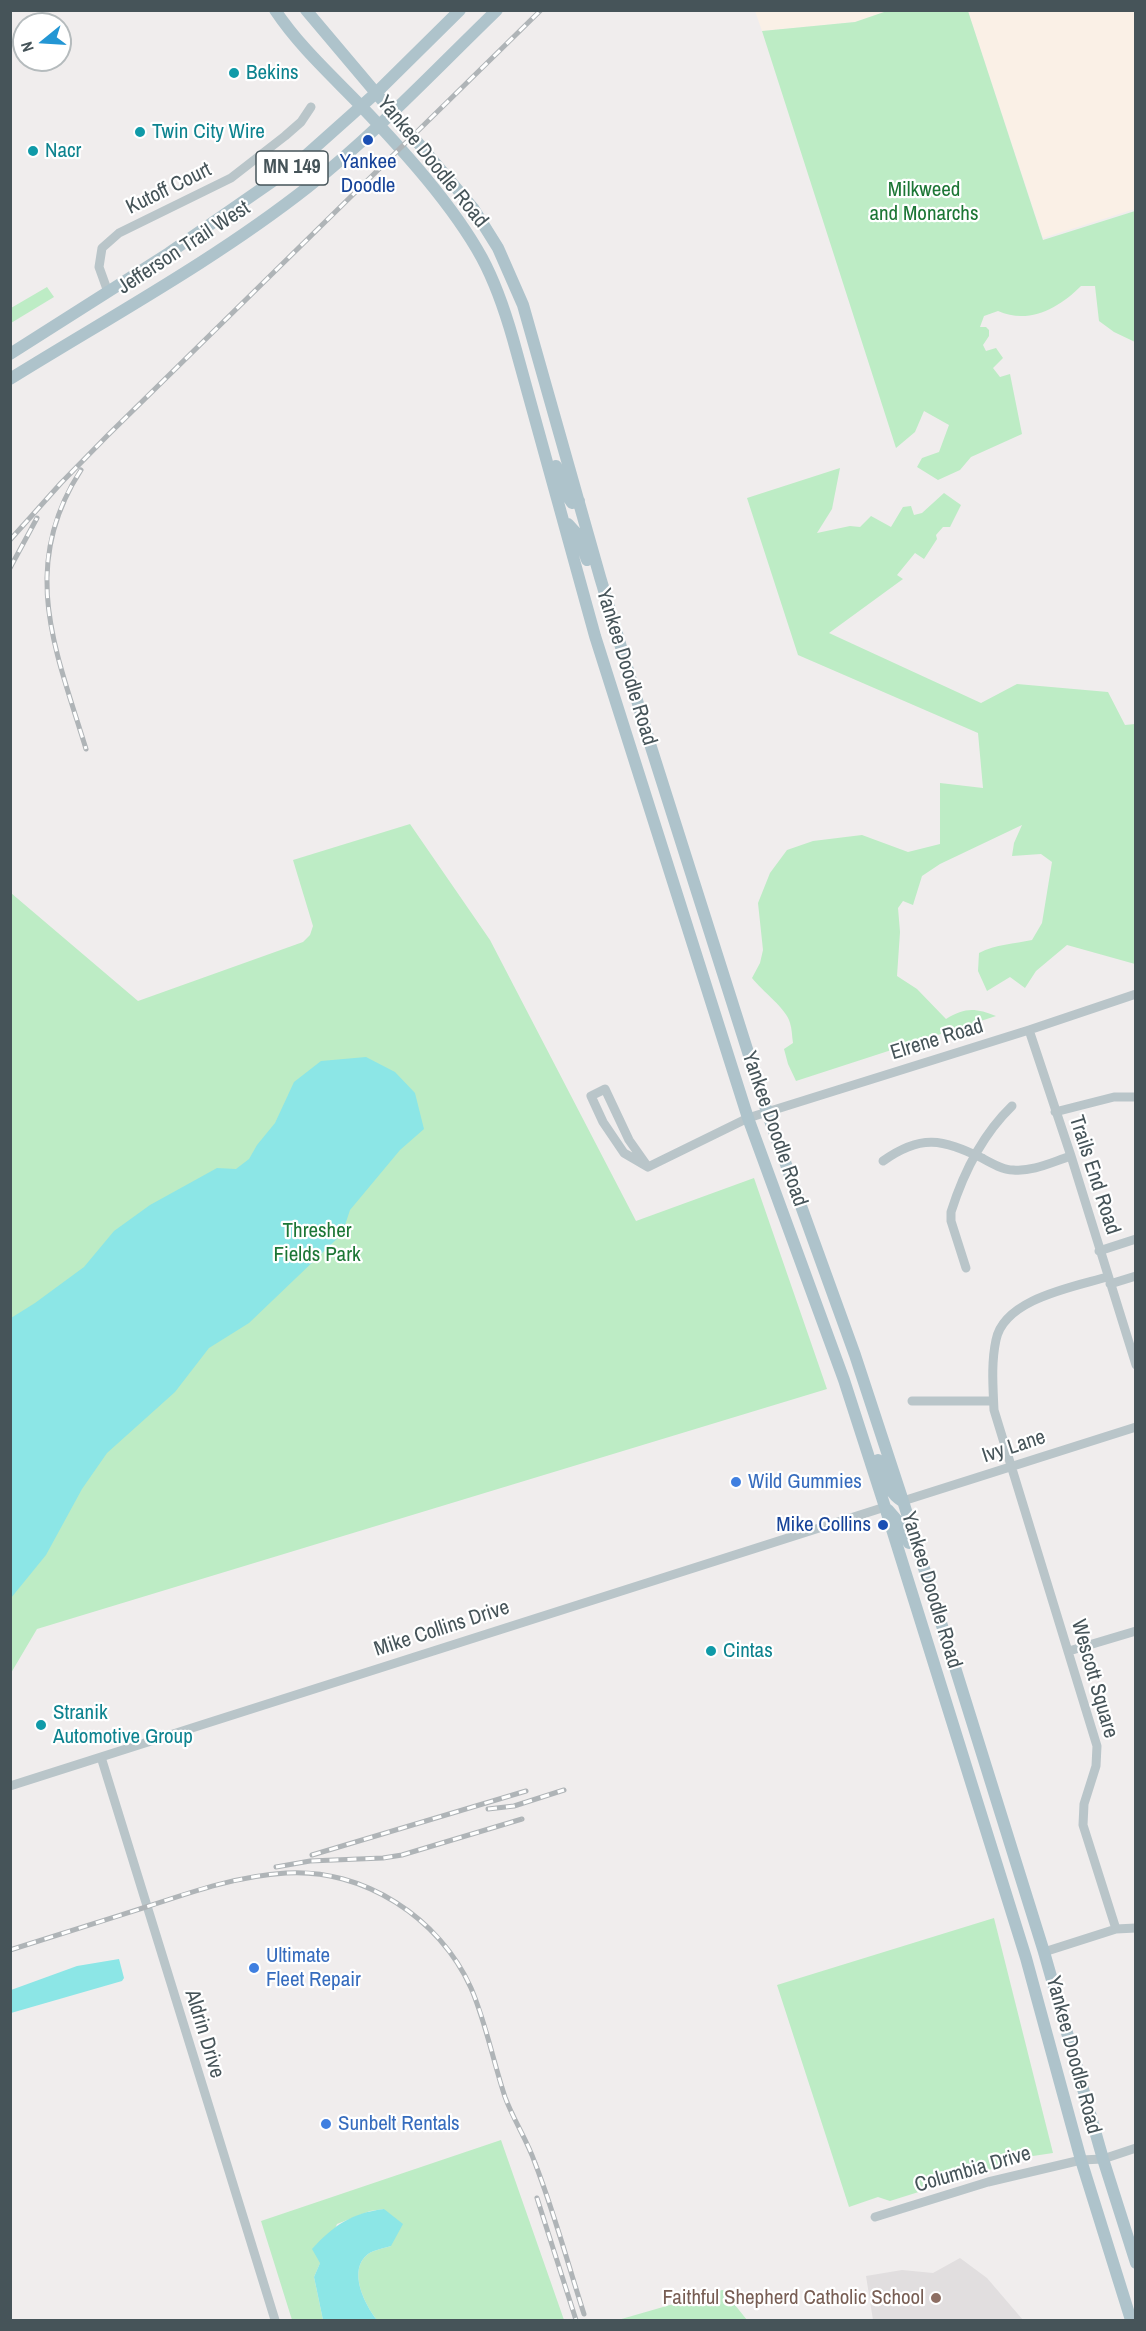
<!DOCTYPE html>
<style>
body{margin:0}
#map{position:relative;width:1146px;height:2331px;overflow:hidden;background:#f0eded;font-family:"Archivo Narrow",sans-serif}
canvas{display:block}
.frame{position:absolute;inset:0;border:12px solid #465459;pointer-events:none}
.north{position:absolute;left:12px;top:12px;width:60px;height:60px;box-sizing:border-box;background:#fff;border:2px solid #b5bbbd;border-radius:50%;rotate:252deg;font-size:16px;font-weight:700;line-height:24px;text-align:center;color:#465459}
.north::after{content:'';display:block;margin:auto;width:21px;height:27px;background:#2396d4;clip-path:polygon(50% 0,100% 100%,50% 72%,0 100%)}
</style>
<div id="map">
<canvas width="1146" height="2331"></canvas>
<div class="frame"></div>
<div class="north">N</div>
</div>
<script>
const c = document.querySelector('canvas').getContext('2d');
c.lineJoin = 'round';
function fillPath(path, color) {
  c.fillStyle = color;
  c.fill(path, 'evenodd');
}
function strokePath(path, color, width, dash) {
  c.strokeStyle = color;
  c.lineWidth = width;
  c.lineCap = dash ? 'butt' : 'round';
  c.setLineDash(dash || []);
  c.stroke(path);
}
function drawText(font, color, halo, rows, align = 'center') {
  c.font = font + ' "Archivo Narrow",sans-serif';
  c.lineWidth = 4.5;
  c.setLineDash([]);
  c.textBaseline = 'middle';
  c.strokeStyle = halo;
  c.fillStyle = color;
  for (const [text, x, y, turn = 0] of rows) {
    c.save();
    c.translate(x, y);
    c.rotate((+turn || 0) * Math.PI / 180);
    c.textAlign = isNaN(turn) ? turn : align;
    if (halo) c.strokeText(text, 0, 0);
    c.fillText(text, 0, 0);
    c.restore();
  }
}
fillPath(new Path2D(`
 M 755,11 L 887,11 L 855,22 L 762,31 Z
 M 968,11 L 1135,11 L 1135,209 L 1043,238 Z`), '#faf0e6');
fillPath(new Path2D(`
 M 960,2258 L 987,2278 L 1023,2320 L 873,2320 L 866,2276 L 902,2270 L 933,2273 Z`), '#e1dedf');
fillPath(new Path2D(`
 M 887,11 L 968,11 L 1043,240 L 1135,211 L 1135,342 L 1114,332 L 1099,321 L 1095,286 L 1081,286 C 1059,308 1029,325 998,311 L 984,316 L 980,327 L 986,327 L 989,330 L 989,336 L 983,345 L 986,351 L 996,348 L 1003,358 L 993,368 L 1000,377 L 1010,374 L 1022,434 L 971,457 L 960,470 L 938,480 L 917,467 L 922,458 L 939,452 L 949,425 L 924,411 L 915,432 L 896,448 L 762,31 L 855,22 Z
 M 47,287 L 54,297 L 11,323 L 11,308 Z
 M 840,468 L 832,509 L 817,533 L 850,526 L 860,527 L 871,516 L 891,527 L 903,507 L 911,506 L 914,515 L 922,513 L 944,493 L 961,505 L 950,527 L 943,527 L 936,535 L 937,539 L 924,559 L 915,553 L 897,575 L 903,579 L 829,633 L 981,703 L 1017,684 L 1108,692 L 1125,725 L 1135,724 L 1135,964 L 1067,945 L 1036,971 L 1025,988 L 1010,977 L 987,991 L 978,971 L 979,953 C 996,944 1014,944 1032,940 L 1042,923 L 1052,862 L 1041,854 L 1012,856 L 1014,843 L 1022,825 L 940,864 L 922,876 L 913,905 L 903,901 L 898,908 L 900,932 L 897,976 L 917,989 L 946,1019 C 965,1007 976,1008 996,1016 L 796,1081 L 788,1064 L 784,1049 L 793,1043 C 792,1037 792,1029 790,1023 C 787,1009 762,991 752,978 L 760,963 L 763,950 L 758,903 L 770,873 L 787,850 L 813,841 L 862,835 L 908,852 L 940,844 L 940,783 L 983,788 L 978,733 L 798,655 L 747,498 Z
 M 410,824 L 490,940 L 636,1221 L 754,1178 L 827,1389 L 37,1629 L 11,1673 L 11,893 L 138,1001 L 303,942 L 310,935 L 313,926 L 293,860 Z
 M 994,1918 L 1053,2153 L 1033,2156 L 890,2201 L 878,2197 L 849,2207 L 777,1985 Z
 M 501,2140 L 564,2320 L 377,2320 C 365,2305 347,2270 368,2254 C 374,2250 385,2248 391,2246 L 384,2209 L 370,2211 L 337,2224 L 314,2277 L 323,2320 L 292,2320 L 261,2221 Z
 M 723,2290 L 747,2320 L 618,2320 L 722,2290 Z`), '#bdecc5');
fillPath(new Path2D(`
 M 366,1057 L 395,1072 L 415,1093 L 424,1129 L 400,1150 L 350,1210 L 342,1234 L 249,1323 L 209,1348 L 175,1392 L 107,1453 L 82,1489 L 46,1555 L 11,1598 L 11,1318 L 35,1303 L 84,1267 L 114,1231 L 150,1205 L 217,1168 L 236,1169 L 249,1159 L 257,1145 L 275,1123 L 294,1082 L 321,1061 Z
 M 119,1959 L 124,1978 L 122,1981 L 11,2013 L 11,1990 L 77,1966 Z
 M 384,2209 L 403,2224 L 391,2246 C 385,2248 374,2250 368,2254 C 347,2270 365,2305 377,2320 L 323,2320 L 314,2277 L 320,2263 L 312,2249 C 334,2225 352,2213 384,2209 Z`), '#8ce6e6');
strokePath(new Path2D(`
 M 108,292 L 99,267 L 102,248 L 119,233 L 231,178 L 285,136 L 301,122 L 311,107
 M 1029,1030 L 1071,1156 L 1136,1365
 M 1055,1112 L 1114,1097 L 1136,1097
 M 883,1161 C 921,1134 942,1139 982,1158 C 991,1163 1003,1170 1013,1170 C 1033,1172 1052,1162 1071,1156
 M 648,1167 L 624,1153 L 603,1122 L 591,1096 L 605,1089 L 629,1140 L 648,1167 L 748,1118 L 1029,1030 L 1136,994
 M 1099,1251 L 1136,1239
 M 966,1268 L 951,1221 L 951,1212 C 964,1171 982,1135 1012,1106
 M 1107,1277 C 1073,1287 1004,1299 996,1340 C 991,1363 993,1387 994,1410 L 1097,1746 L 1096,1766 L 1084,1804 L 1083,1825 L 1116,1929
 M 1110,1284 L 1136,1276
 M 912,1401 L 993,1401
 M 903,1501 L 1136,1427
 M 1069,1651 L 1136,1631
 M 101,1757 L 275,2320
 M 10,1786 L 885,1507
 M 1044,1952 L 1116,1929 L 1136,1928
 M 875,2217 L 988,2182 L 1081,2160 L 1103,2159 L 1136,2148`), '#b9c5c9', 9);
strokePath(new Path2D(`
 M 275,10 C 299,46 330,74 360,105 C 402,149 453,205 482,258 C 496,284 505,311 513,339 L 595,636 L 748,1118 L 844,1380 L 885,1507 L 1026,1958 L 1081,2160 L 1131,2320
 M 306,10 L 473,208 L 498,248 L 523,305 L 600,577 L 651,747 L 767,1112 L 855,1355 L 903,1501 L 1044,1952 L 1103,2159 L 1136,2263
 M 10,354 L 169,253 L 293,167 L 376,93 L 460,10
 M 10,379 C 110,317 215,260 308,187 C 375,134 435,70 497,10
 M 556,466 L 566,494 L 572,503 L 579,501
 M 564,524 L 568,524 L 578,535 L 587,560
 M 878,1460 C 884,1475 888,1493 902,1501
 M 888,1510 L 901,1525 L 909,1543`), '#aec3cb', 12);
const rail = new Path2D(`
 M 81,470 C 18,567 56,651 86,749
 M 10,540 L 61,483 L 108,435 L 541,10
 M 10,568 L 37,518
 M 488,1809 L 514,1806 L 564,1790
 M 312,1855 L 526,1791
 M 276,1867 L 310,1861 L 383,1858 L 402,1855 L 522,1819
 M 10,1950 C 57,1935 103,1921 149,1906 C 194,1891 238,1876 286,1873 C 363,1868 440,1918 471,1988 C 486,2023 493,2061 505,2097 C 513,2119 527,2140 535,2163 C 554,2212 568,2264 584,2314
 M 537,2198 L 576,2320`);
strokePath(rail, '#afb4b7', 5);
strokePath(rail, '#fff', 3, [9]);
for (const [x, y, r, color] of [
 [234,73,6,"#0f9aa8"],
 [140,132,6,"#0f9aa8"],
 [368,140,6,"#1a4fb4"],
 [33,151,6,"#0f9aa8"],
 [736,1482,6,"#3f7fe0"],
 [883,1525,6,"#1a4fb4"],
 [711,1651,6,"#0f9aa8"],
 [41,1725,6,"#0f9aa8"],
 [254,1968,6,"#3f7fe0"],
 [326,2124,6,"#3f7fe0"],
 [936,2298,6,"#8d6e63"]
]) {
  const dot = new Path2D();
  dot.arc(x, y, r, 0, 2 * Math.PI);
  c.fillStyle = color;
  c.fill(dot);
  strokePath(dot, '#fff', 2);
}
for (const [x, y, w] of [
 [292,168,72]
]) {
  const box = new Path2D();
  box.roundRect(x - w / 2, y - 17, w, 34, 4.5);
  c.fillStyle = '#fff';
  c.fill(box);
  strokePath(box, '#465459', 1.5);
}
drawText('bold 20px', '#465459', null, [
 ["MN 149",292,168]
]);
drawText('21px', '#0d838f', '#fff', [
 ["Bekins",246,73],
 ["Twin City Wire",152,132],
 ["Nacr",45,151],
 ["Cintas",723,1651],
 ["Stranik",53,1713],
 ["Automotive Group",53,1737]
], 'left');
drawText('21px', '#164399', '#fff', [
 ["Yankee",368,162],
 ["Doodle",368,186],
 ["Mike Collins",871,1525,"right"]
]);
drawText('21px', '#465459', '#fff', [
 ["Yankee Doodle Road",432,162,51],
 ["Kutoff Court",169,189,-26],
 ["Jefferson Trail West",184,248,-33],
 ["Yankee Doodle Road",626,667,73],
 ["Elrene Road",937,1040,-17],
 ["Yankee Doodle Road",774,1129,71],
 ["Trails End Road",1094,1175,72],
 ["Ivy Lane",1014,1447,-18],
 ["Yankee Doodle Road",931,1590,73],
 ["Mike Collins Drive",442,1629,-18],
 ["Wescott Square",1094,1679,74],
 ["Aldrin Drive",204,2034,73],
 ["Yankee Doodle Road",1073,2055,75],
 ["Columbia Drive",973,2170,-16]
]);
drawText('21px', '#1c7635', '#fff', [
 ["Milkweed",924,190],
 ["and Monarchs",924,214],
 ["Thresher",317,1231],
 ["Fields Park",317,1255]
]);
drawText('21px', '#366cbe', '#fff', [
 ["Wild Gummies",748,1482],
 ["Ultimate",266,1956],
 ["Fleet Repair",266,1980],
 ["Sunbelt Rentals",338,2124]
], 'left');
drawText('21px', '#785e54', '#fff', [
 ["Faithful Shepherd Catholic School",924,2298]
], 'right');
</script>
